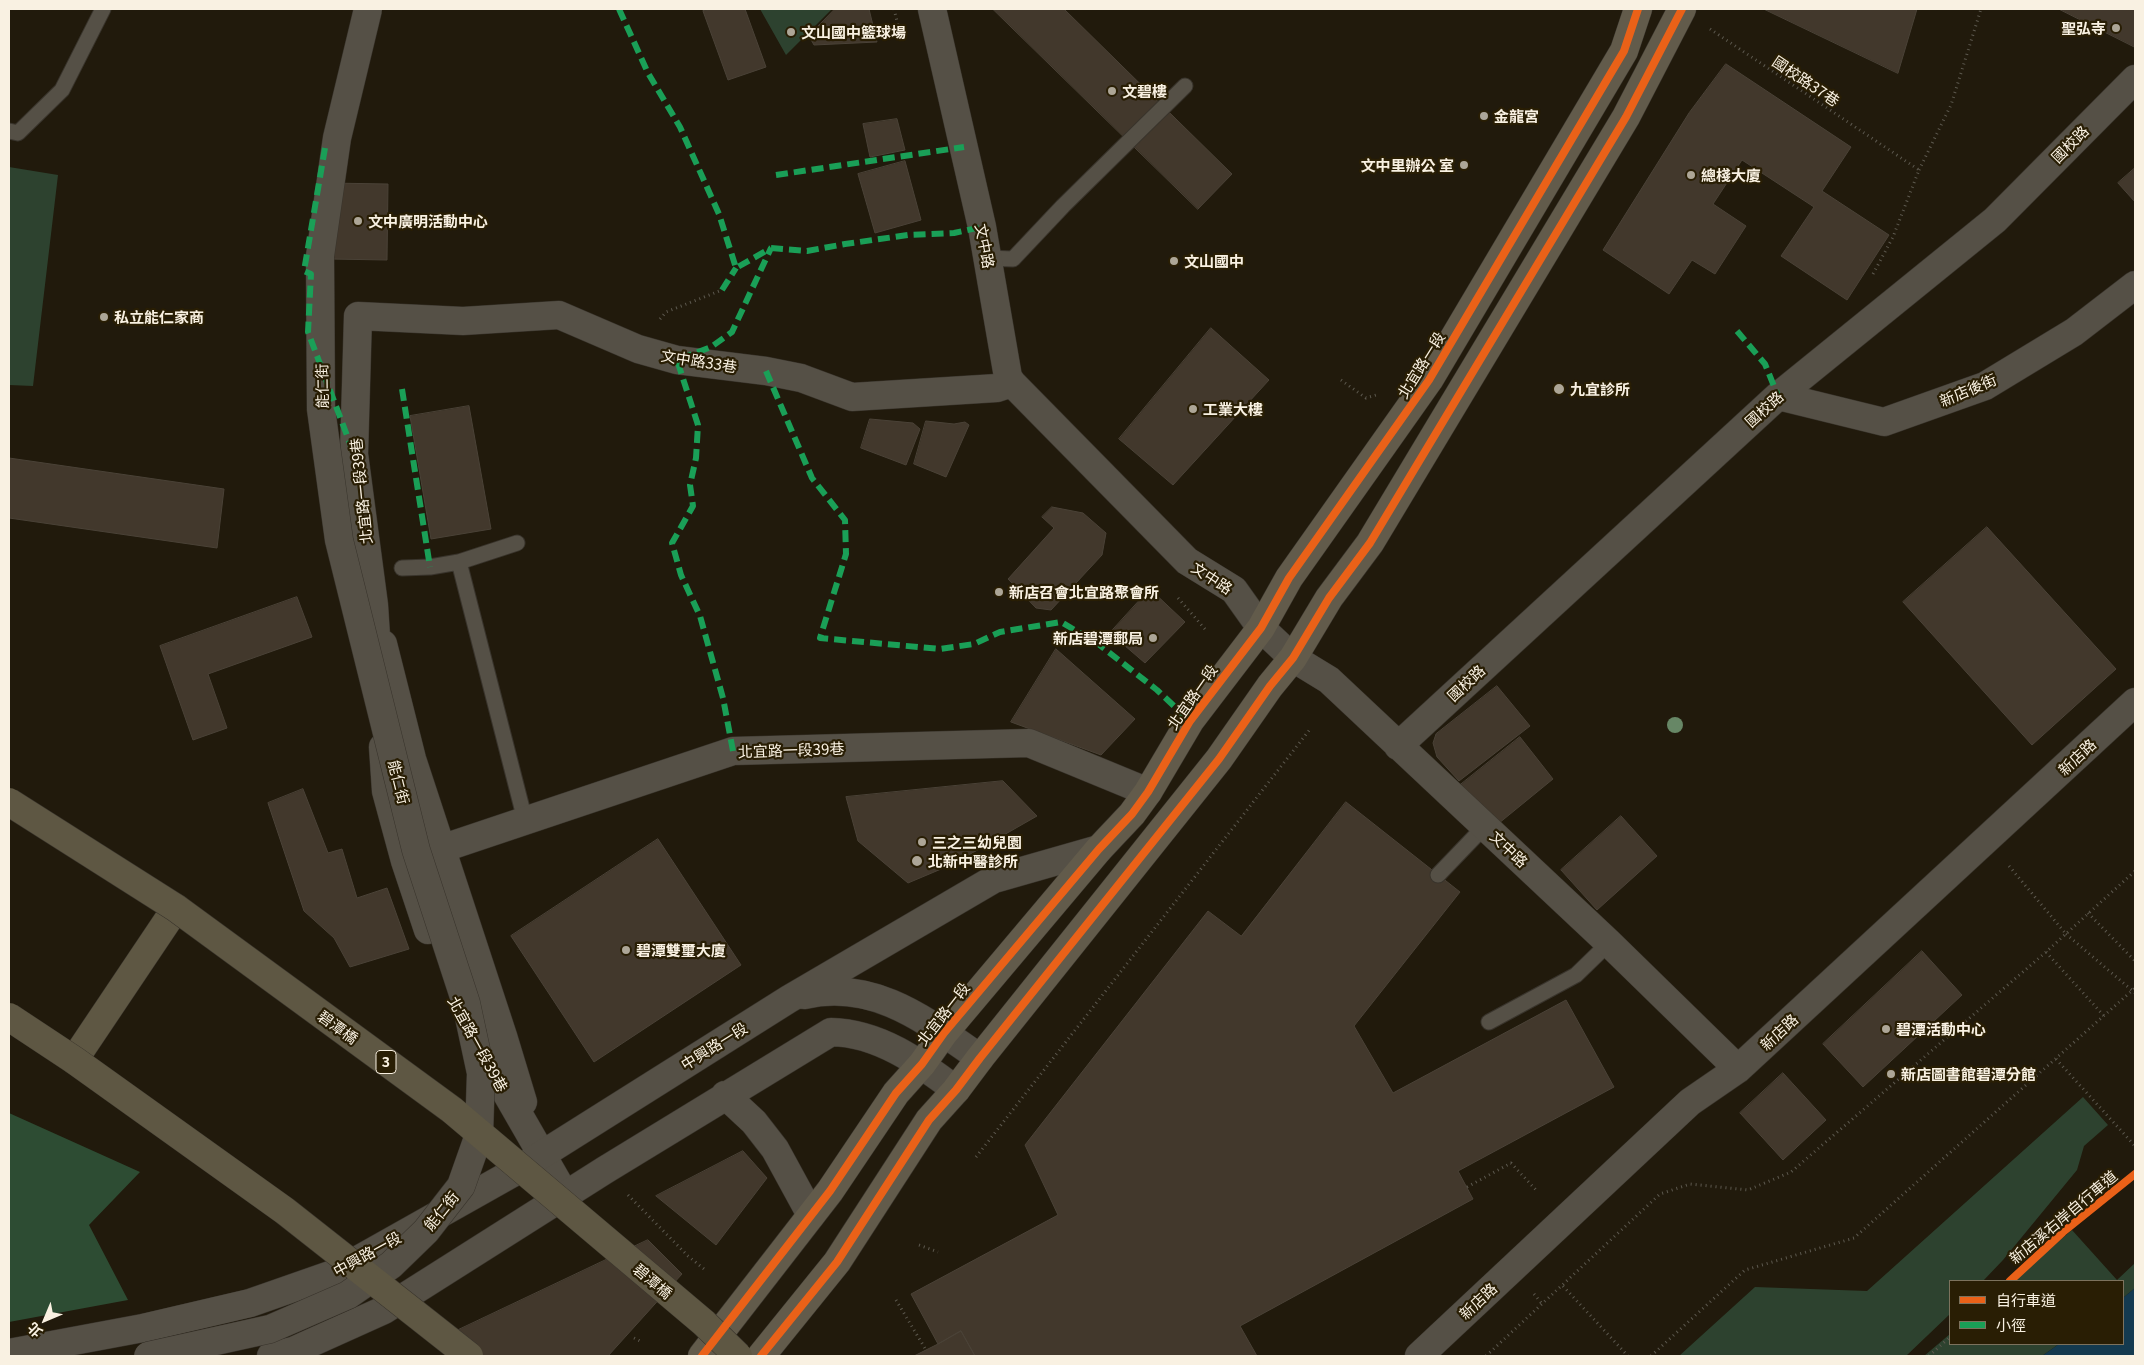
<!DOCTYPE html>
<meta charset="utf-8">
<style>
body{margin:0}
#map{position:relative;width:2144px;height:1365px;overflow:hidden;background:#211a0c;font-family:Georgia,"Noto Sans TC",serif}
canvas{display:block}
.frame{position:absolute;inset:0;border:10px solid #f9f1e2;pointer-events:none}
.legend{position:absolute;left:1949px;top:1280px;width:175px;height:65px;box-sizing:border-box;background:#291e04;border:1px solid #7c725d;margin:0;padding:6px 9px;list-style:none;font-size:15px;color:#f9f1e2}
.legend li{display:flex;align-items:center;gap:10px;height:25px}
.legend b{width:25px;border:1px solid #7c725d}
.north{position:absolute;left:20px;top:1295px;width:50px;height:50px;-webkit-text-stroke:4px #291e04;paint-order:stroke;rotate:225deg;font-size:14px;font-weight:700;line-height:20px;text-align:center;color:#f9f1e2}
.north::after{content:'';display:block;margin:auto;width:18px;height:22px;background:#f9f1e2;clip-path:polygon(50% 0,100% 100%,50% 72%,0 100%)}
</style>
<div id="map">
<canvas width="2144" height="1365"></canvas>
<div class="frame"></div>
<ul class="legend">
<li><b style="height:6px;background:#ea6118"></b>自行車道</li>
<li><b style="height:6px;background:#1a9f57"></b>小徑</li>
</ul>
<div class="north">北</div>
</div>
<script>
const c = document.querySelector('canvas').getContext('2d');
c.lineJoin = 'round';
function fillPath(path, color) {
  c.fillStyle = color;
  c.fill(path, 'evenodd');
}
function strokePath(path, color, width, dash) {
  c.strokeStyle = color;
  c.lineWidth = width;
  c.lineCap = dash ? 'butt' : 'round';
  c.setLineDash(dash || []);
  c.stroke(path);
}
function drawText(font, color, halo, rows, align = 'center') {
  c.font = font + ' Georgia,"Noto Sans TC",serif';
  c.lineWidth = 4.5;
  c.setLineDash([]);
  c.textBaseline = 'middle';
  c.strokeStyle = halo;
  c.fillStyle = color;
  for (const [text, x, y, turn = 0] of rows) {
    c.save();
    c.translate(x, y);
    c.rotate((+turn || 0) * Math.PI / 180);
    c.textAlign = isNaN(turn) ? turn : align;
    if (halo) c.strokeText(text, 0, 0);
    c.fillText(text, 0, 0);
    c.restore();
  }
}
fillPath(new Path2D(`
 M 760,9 L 832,9 L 786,55 Z
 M 9,167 L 58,175 L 33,386 L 9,385 Z
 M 2083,1097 L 2108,1125 L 2084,1146 L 2077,1170 L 2003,1260 L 1983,1281 L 1950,1281 L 1950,1314 L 1906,1356 L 1679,1356 L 1755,1287 L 1867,1291 Z
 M 2072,1230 L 2117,1280 L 2135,1263 L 2135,1288 L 2123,1298 L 2123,1281 L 2012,1281 Z
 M 1950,1334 L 1950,1344 L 2059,1344 L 2042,1356 L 1924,1356 Z`), '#2d422f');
fillPath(new Path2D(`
 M 9,1113 L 140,1172 L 89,1225 L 128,1300 L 9,1322 Z`), '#2d4c33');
fillPath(new Path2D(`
 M 2135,1288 L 2135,1356 L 2042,1356 L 2059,1344 L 2123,1344 L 2123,1298 Z`), '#143a4f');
const building = new Path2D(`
 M 711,9 L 745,9 L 766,67 L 728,80 L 703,11 Z
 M 835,9 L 869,9 L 877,42 L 814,45 L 809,36 Z
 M 993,9 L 1064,9 L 1232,174 L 1198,209 Z
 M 1764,9 L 1917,9 L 1898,73 Z
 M 2059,9 L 2135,9 L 2135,47 Z
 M 1726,64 L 1851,147 L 1822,191 L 1889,235 L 1847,300 L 1781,256 L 1814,207 L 1742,160 L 1713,204 L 1746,226 L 1715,274 L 1692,260 L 1669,294 L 1603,250 L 1689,113 Z
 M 897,119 L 905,150 L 870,157 L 863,124 Z
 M 905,161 L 921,220 L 875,233 L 858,174 Z
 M 2135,168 L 2135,202 L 2118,183 Z
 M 329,183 L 388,184 L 387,260 L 329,259 Z
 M 1211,328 L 1269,380 L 1173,485 L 1119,439 Z
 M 469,406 L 491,529 L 431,539 L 410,416 Z
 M 870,419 L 913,423 L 920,429 L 906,465 L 861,448 Z
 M 926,421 L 954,424 L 965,422 L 969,425 L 946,477 L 914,464 Z
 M 9,458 L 224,489 L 217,548 L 9,518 Z
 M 1052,507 L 1083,513 L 1106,533 L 1102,555 L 1051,610 L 1036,608 L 1008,579 L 1054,528 L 1042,517 Z
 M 1987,527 L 2116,669 L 2032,745 L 1903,602 Z
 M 1150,589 L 1185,622 L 1145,663 L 1110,633 Z
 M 297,597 L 312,637 L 208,674 L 227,728 L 193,740 L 160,646 Z
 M 1056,649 L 1135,719 L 1101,755 L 1011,722 Z
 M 1497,686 L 1530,726 L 1459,781 L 1437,757 L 1433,743 L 1436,734 Z
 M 1520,737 L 1553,779 L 1493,828 L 1459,786 Z
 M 1003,781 L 1037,816 L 953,864 L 908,883 L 858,841 L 846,797 Z
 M 303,789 L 328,853 L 342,849 L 357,898 L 387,888 L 409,949 L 350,967 L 334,938 L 304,911 L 268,803 Z
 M 1346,802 L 1460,892 L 1354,1026 L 1393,1093 L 1566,1000 L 1614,1087 L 1458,1171 L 1473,1199 L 1240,1326 L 1257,1356 L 975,1356 L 961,1331 L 938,1344 L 911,1294 L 1058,1215 L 1025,1145 L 1208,911 L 1241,936 Z
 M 1621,816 L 1657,856 L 1597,910 L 1561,870 Z
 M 658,839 L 741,965 L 594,1062 L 511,936 Z
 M 1922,951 L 1962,995 L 1863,1087 L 1823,1044 Z
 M 1783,1073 L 1826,1120 L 1783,1160 L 1740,1113 Z
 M 743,1151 L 767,1178 L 716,1245 L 656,1196 Z
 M 648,1240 L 682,1274 L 608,1356 L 451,1356 L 433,1342 Z
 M 961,1331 L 975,1356 L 914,1356 L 938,1344 Z`);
fillPath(building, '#42382c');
strokePath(building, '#4a4237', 1);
const service = new Path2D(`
 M 9,131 L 18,133 L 62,90 L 103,9
 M 987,258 L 1013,259 L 1063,206 L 1185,86
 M 459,562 L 517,543
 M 402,568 L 430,567 L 459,562 L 525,820
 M 1438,875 L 1485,826
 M 1489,1022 L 1576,975 L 1609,943`);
const minor = new Path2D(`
 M 932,9 L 982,227 L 1008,377 L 1012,383 L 1187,561 L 1234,590 L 1261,628 L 1293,658 L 1329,680 L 1609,943 L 1738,1069
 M 1778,396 L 1884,422 L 1985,386 L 2074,332 L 2135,285
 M 383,644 L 412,759 L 503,1036 L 523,1102
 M 378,667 L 374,605 L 354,454 L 358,316 L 463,321 L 559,315 L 638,349 L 677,360 L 766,371 L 801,378 L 852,397 L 997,388 L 1012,383
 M 1398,746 L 1778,396 L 1995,220 L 2135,79
 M 383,747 L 386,791 L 405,861 L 428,930
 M 405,861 L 733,751 L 1029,743 L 1148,792
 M 477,1042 L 565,1195
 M 1419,1356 L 1690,1102 L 1738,1069 L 2135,702`);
const tertiary = new Path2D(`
 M 804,995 C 874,979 925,1020 980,1058
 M 725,1095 L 754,1122 L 775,1149 L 811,1215
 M 9,1353 L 143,1328 L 250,1303 L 333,1274 L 516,1171 L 789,999 L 994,879 L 1099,849
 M 271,1356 L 293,1351 L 384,1310 L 605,1170 L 831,1032 C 879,1033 919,1062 956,1090`);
const primary = new Path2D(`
 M 702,1356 L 830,1191 L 896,1093 L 922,1064 L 944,1033 L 1099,849 L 1132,814 L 1148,792 L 1190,721 L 1261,628 L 1289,578 L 1429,380 L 1624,51 L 1638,9
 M 761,1356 L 837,1262 L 929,1120 L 956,1090 L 980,1058 L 1219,759 L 1270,686 L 1293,658 L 1329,598 L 1370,543 L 1626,117 L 1682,9`);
const motorway = new Path2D(`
 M 74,1060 L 176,908`);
strokePath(service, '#39342c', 17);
strokePath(minor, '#39342c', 29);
strokePath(tertiary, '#39342c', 29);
strokePath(primary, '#39342c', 29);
strokePath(motorway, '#39342c', 29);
strokePath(new Path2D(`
 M 894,9 L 898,25
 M 1710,29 L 1919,170 L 1893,237 L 1873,274
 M 1919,170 L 1951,105 L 1981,9
 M 660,319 L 666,312 L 722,290
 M 1341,380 L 1366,398 L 1376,395
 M 1178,598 L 1205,629
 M 2009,866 L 2066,934
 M 2088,913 L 2135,961
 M 2046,952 L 2104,1016
 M 2056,1059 L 2135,1146
 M 976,1157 L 1311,728
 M 1467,1187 L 1511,1163 L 1537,1191
 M 628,1195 L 688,1256 L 704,1269
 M 919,1245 L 938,1252
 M 2010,1281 L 2063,1232 L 2135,1174
 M 1563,1286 L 1628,1356
 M 1534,1294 L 1543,1305
 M 896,1300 L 926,1350
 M 634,1338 L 642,1342
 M 1486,1356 L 1660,1194 L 1690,1184 L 1748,1190 L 1791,1172 L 2046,952 L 2135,871
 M 1651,1356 L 1745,1270 L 1854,1238 L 2135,988
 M 1929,1356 L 1950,1337`), '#5d594f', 3, [1, 4]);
strokePath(service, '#555046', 15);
strokePath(minor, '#555046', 28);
strokePath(tertiary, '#555046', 28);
strokePath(primary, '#625b4b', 28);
strokePath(motorway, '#5e5743', 28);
const tertiaryBridge = new Path2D(`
 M 148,1356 L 270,1329 L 348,1295 L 391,1265 L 426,1231 L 461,1186 L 479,1135 L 481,1073 L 466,1003 L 416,850 L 339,540 L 321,409 L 320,256 L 337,138 L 368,9`);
const motorwayBridge = new Path2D(`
 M 9,802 L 176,908 L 452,1110 L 704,1323 L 738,1356
 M 9,1017 L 74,1060 L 285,1211 L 469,1356`);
strokePath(tertiaryBridge, '#39342c', 29, []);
strokePath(motorwayBridge, '#39342c', 29, []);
strokePath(new Path2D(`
 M 2066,934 L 2135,993`), '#5d594f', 3, [1, 4]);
strokePath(tertiaryBridge, '#555046', 28);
strokePath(motorwayBridge, '#5e5743', 28);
strokePath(new Path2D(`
 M 619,9 L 648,73 L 680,127 L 719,214 L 736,268 L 771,248
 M 325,148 L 304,271 L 311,274 L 308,332 L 354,454
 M 776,175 L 964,147
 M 771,248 L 807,251 L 845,244 L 908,235 L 954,233 L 982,227
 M 722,290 L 736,268
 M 1737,331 L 1765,364 L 1778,396
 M 766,371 L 812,478 L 845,520 L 846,554 L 820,638 L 940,649 L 974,644 L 1000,632 L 1061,622 L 1097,643 L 1157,690 L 1190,721
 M 402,389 L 430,567
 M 733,751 L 723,698 L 700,616 L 681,575 L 672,543 L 693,506 L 690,485 L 696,458 L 698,425 L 677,360 L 711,347 L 732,332 L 771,248`), '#1a9f57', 6, [12, 6]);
strokePath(new Path2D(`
 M 2010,1281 L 2063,1232 L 2135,1174
 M 702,1356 L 830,1191 L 896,1093 L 922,1064 L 944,1033 L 1099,849 L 1132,814 L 1148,792 L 1190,721 L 1261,628 L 1289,578 L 1429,380 L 1624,51 L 1638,9
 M 761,1356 L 837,1262 L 929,1120 L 956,1090 L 980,1058 L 1219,759 L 1270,686 L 1293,658 L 1329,598 L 1370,543 L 1626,117 L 1682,9`), '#ea6118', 8);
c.fillStyle = '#678766';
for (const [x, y] of [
 [1675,725]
]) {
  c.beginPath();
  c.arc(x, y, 8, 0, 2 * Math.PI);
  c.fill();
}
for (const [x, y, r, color] of [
 [2116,28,5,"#ada697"],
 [791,32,5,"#ada697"],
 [1112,91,5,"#ada697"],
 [1484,116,5,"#ada697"],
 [1464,165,5,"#ada697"],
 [1691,175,5,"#ada697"],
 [358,221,5,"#ada697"],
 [1174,261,5,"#ada697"],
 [104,317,5,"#ada697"],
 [1559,389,6,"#ada697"],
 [1193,409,5,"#ada697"],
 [999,592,5,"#ada697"],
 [1153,638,5,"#ada697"],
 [922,842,5,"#ada697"],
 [917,861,6,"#ada697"],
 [626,950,5,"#ada697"],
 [1886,1029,5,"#ada697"],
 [1891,1074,5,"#ada697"]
]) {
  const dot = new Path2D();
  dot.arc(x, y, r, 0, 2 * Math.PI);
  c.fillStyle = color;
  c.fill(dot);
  strokePath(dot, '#291e04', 2);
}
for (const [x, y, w] of [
 [386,1062,20]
]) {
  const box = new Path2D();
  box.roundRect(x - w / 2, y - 11.5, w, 23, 4);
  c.fillStyle = '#291e04';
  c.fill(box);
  strokePath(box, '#f9f1e2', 1);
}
drawText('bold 14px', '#f9f1e2', null, [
 ["3",386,1062]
]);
drawText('bold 15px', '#f9f1e2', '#291e04', [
 ["聖弘寺",2106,28,"right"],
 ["文山國中籃球場",801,32],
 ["文碧樓",1122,91],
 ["金龍宮",1494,116],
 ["文中里辦公 室",1454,165,"right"],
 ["總棧大廈",1701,175],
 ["文中廣明活動中心",368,221],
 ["文山國中",1184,261],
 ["私立能仁家商",114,317],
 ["九宜診所",1570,389],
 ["工業大樓",1203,409],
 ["新店召會北宜路聚會所",1009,592],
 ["新店碧潭郵局",1143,638,"right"],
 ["三之三幼兒園",932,842],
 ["北新中醫診所",928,861],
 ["碧潭雙璽大廈",636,950],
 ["碧潭活動中心",1896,1029],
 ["新店圖書館碧潭分館",1901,1074]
], 'left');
drawText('15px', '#f9f1e2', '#291e04', [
 ["國校路37巷",1806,81,34],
 ["國校路",2070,144,-45],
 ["文中路",985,246,79],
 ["文中路33巷",699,361,9],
 ["北宜路一段",1421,365,-58],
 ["能仁街",322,386,-91],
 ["新店後街",1968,390,-23],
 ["國校路",1764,409,-42],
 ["北宜路一段39巷",361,491,-96],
 ["文中路",1212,578,33],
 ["國校路",1466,683,-43],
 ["北宜路一段",1192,697,-55],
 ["北宜路一段39巷",791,750,-2],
 ["新店路",2077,757,-43],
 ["能仁街",399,782,76],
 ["文中路",1509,849,43],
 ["北宜路一段",943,1014,-52],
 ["碧潭橋",338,1027,36],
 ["新店路",1779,1032,-43],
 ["北宜路一段39巷",478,1044,61],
 ["中興路一段",714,1046,-32],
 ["能仁街",441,1211,-51],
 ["新店溪右岸自行車道",2063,1217,-40],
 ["中興路一段",367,1254,-29],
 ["碧潭橋",653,1281,40],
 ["新店路",1478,1301,-43]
]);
</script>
